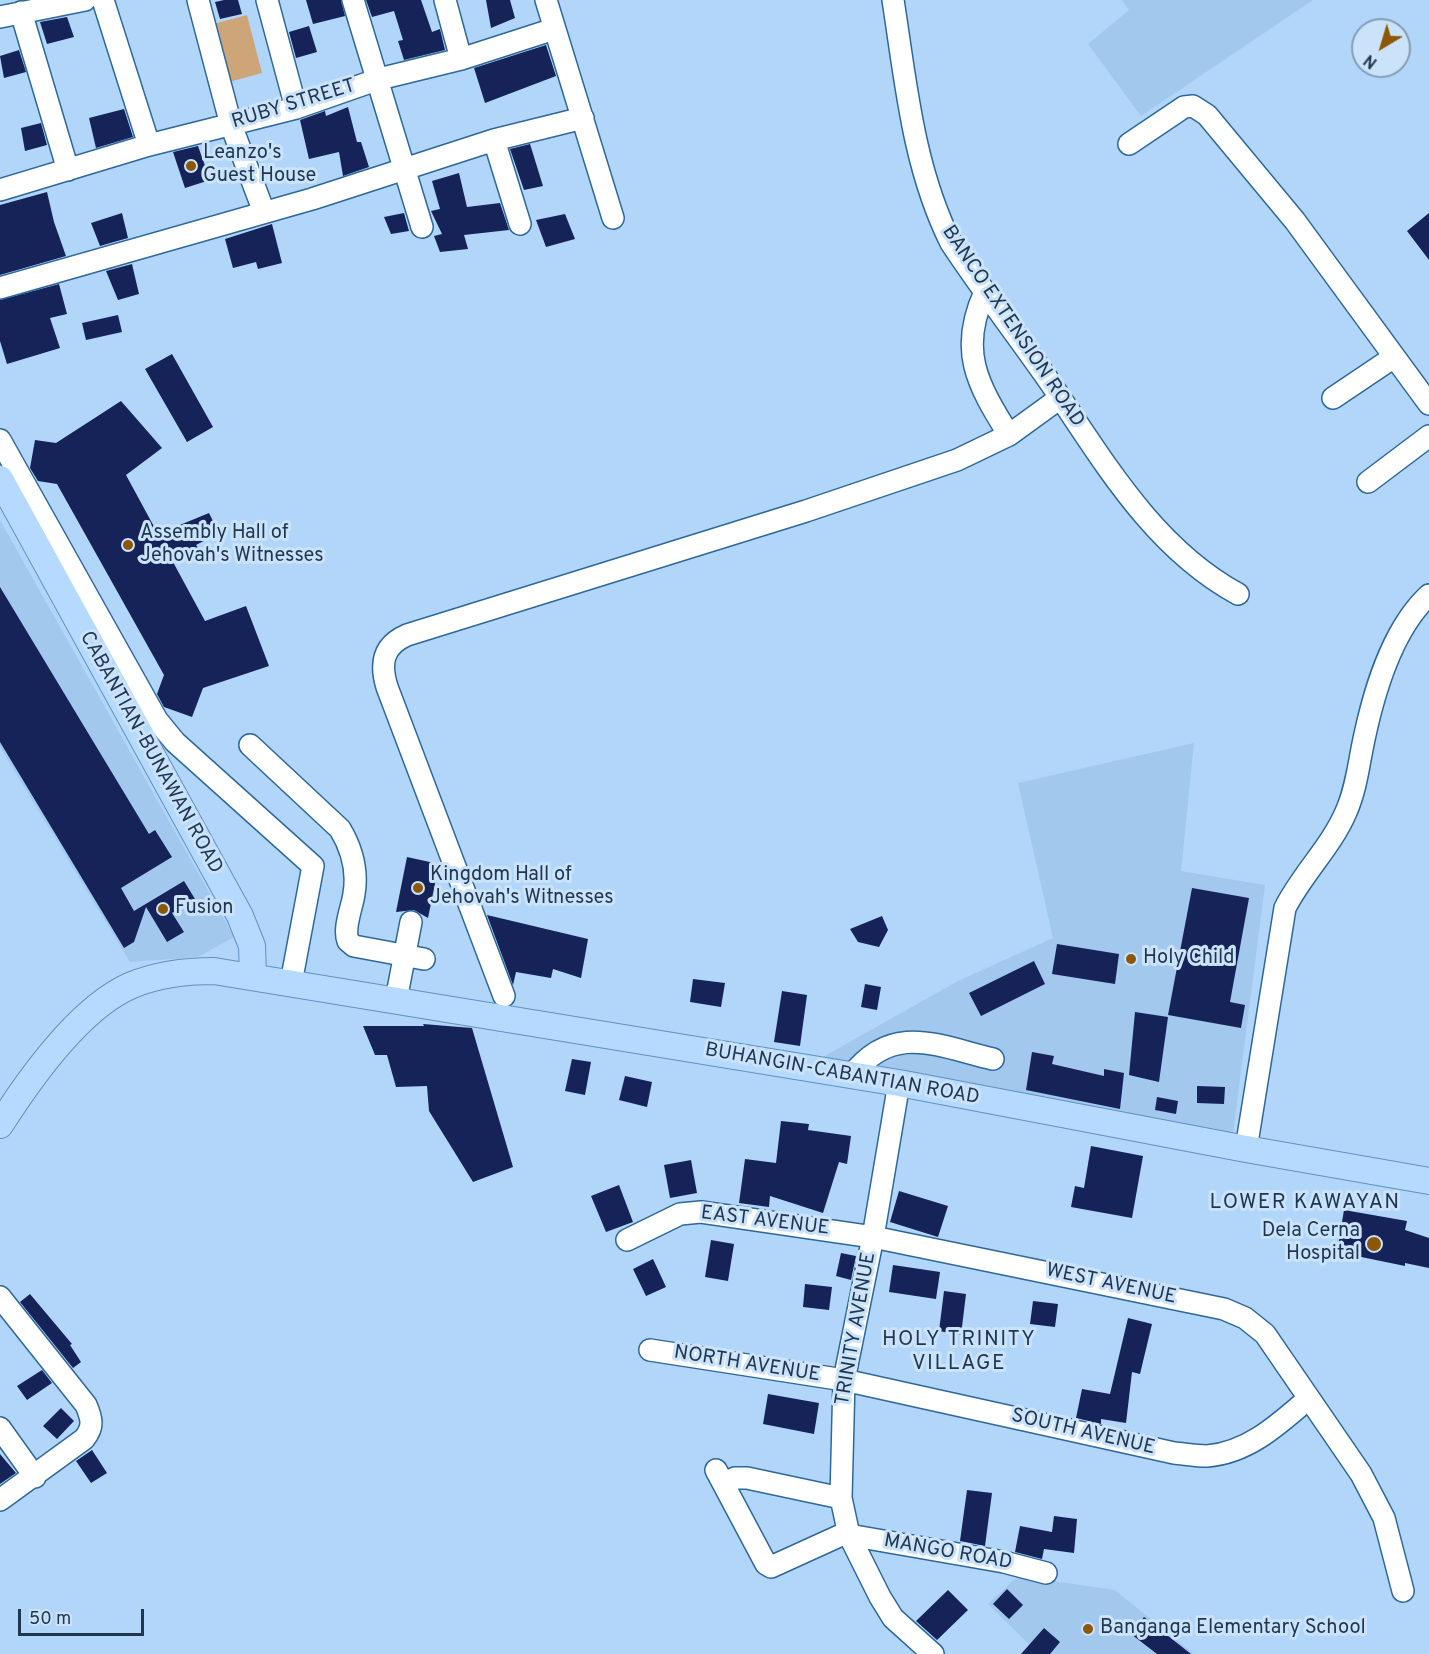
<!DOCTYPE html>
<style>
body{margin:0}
#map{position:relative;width:1429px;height:1654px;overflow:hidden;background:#b2d6fa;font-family:Overpass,sans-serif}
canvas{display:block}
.north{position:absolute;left:1351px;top:18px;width:60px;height:60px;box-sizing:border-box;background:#cae2fa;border:2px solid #859db5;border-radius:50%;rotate:218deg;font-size:16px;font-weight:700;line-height:24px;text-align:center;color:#1e364e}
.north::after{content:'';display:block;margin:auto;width:21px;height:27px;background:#8c5707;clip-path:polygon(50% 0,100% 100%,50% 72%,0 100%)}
.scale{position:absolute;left:18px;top:1609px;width:126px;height:27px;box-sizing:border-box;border:3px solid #1e364e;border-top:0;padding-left:8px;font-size:18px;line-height:21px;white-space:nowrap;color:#1e364e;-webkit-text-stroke:4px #cae2fa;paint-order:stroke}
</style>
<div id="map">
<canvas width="1429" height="1654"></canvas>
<div class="north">N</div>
<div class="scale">50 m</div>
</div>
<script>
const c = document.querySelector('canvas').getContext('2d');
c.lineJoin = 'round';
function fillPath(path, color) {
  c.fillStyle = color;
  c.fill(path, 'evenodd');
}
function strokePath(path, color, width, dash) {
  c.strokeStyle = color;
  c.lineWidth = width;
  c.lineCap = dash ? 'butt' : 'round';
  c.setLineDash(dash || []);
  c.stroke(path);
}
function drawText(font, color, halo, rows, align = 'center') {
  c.font = font + ' Overpass,sans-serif';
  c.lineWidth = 6;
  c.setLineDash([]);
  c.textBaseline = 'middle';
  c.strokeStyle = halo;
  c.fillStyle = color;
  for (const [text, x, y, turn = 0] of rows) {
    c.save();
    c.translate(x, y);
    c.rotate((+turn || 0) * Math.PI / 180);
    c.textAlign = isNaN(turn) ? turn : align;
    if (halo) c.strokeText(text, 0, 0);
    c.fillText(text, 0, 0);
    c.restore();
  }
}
fillPath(new Path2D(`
 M 1122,0 L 1313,0 L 1141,116 L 1088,44 L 1129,10 Z
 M 0,520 L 234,937 L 198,957 L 130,962 L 0,747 Z
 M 1194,743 L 1181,871 L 1265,885 L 1233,1134 L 821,1058 L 958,981 L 1053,938 L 1018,783 Z
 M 1018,1576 L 1115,1590 L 1194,1654 L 1039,1654 L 988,1604 Z`), '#a2c8ee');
fillPath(new Path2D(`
 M 247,15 L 262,73 L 229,82 L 213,24 Z`), '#cda579');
fillPath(new Path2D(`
 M 224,0 L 238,0 L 242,14 L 220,19 L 215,2 Z
 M 306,0 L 341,0 L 345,16 L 313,24 Z
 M 366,0 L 421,0 L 432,32 L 440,29 L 445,50 L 404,60 L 398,41 L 403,40 L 394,11 L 372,17 Z
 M 486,0 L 510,0 L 515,18 L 491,28 Z
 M 67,17 L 74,37 L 47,44 L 40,22 Z
 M 309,26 L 317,52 L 296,58 L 289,32 Z
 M 546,45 L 556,76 L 485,103 L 474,68 Z
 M 19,50 L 26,72 L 4,78 L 0,56 Z
 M 348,107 L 357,142 L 361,142 L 369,167 L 343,176 L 339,152 L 309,159 L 300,120 L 325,111 L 326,116 Z
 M 124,109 L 133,137 L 96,148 L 89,118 Z
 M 41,123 L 47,145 L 25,151 L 21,128 Z
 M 530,144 L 543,186 L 524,190 L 510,149 Z
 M 198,146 L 210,180 L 185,188 L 173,152 Z
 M 459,173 L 467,207 L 500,203 L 509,230 L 464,235 L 468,249 L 440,252 L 434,236 L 442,234 L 431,211 L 440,209 L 432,181 Z
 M 47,192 L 54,222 L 66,256 L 0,275 L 0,205 Z
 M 122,213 L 128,238 L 100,246 L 91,223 Z
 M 404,213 L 409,231 L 391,234 L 384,217 Z
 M 1429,213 L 1429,260 L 1407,231 Z
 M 565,214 L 575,239 L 546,247 L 536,220 Z
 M 272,224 L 282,263 L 258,269 L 256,262 L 233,268 L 225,239 Z
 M 132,264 L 139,294 L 118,300 L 106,271 Z
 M 59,284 L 67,314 L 50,318 L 60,348 L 7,364 L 0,341 L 0,300 Z
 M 118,315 L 122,332 L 86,340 L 82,323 Z
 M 172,354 L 213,427 L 187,442 L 145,369 Z
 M 121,401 L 162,448 L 126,475 L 158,534 L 209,513 L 219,533 L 196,545 L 199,549 L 173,562 L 205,621 L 246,606 L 269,666 L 203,688 L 192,717 L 164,707 L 157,694 L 164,675 L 57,484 L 38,481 L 30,468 L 35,440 L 56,443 Z
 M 0,587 L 149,834 L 155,830 L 172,857 L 121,888 L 134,911 L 184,881 L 195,899 L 172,913 L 184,932 L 167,942 L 146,907 L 134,942 L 124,948 L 0,742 Z
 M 407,857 L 439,864 L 428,918 L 414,910 L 396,912 Z
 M 1192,888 L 1249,898 L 1230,1002 L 1245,1005 L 1241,1028 L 1168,1015 Z
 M 487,915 L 588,939 L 581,978 L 553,969 L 551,978 L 516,972 L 513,985 Z
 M 882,916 L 888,930 L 879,947 L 858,942 L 850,929 Z
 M 1057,944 L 1119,954 L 1115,984 L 1052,974 Z
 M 1034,961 L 1045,984 L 981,1016 L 969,993 Z
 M 693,979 L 725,983 L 721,1007 L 690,1002 Z
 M 865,984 L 881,987 L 877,1010 L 861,1007 Z
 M 782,991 L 807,995 L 800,1046 L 774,1042 Z
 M 1135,1012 L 1168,1017 L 1159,1082 L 1129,1075 Z
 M 423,1024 L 472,1028 L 513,1167 L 473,1182 L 429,1111 L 427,1086 L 396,1087 L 387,1055 L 375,1055 L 363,1026 L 424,1026 Z
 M 1032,1052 L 1054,1056 L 1052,1064 L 1104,1076 L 1104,1069 L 1124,1073 L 1120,1109 L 1026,1090 Z
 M 572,1059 L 591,1062 L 585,1095 L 565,1091 Z
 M 625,1076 L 652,1082 L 647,1107 L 619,1100 Z
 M 1197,1086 L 1225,1087 L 1224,1104 L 1197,1103 Z
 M 1157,1097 L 1178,1101 L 1176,1114 L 1155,1110 Z
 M 781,1121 L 809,1124 L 808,1130 L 851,1136 L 847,1164 L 839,1162 L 823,1213 L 770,1196 L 769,1207 L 739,1203 L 745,1159 L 776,1163 Z
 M 1091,1146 L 1143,1156 L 1132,1218 L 1071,1207 L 1075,1186 L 1084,1188 Z
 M 691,1160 L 697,1193 L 670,1198 L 664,1165 Z
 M 619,1185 L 633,1222 L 606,1232 L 591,1196 Z
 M 899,1191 L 948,1206 L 938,1237 L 890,1222 Z
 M 1344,1210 L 1407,1221 L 1405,1230 L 1429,1238 L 1429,1268 L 1405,1263 L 1405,1266 L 1337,1252 Z
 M 711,1240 L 734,1244 L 728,1281 L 705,1277 Z
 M 841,1253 L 856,1256 L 851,1280 L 836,1276 Z
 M 653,1259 L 666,1287 L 646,1296 L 633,1269 Z
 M 893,1265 L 940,1272 L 936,1299 L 889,1292 Z
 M 805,1284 L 832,1287 L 829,1310 L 803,1307 Z
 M 944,1291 L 966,1294 L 961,1335 L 939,1331 Z
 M 30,1294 L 72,1344 L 70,1345 L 81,1362 L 73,1368 L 20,1302 Z
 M 1033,1301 L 1058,1304 L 1055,1327 L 1030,1324 Z
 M 1128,1318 L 1152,1324 L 1140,1374 L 1132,1372 L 1126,1423 L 1101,1419 L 1101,1424 L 1076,1418 L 1082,1389 L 1110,1394 Z
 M 42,1370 L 52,1383 L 27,1400 L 17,1386 Z
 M 768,1394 L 819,1403 L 814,1434 L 763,1424 Z
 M 61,1408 L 74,1421 L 57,1439 L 43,1426 Z
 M 92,1450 L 107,1473 L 91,1483 L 76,1461 Z
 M 0,1454 L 16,1473 L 0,1484 Z
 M 967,1490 L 992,1493 L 985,1546 L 960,1541 Z
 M 1054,1516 L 1077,1519 L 1074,1553 L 1044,1549 L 1042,1559 L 1015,1552 L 1020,1526 L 1052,1532 Z
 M 1007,1589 L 1023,1605 L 1009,1619 L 993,1604 Z
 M 948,1590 L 968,1610 L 937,1640 L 916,1621 Z
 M 1144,1617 L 1191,1654 L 1157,1654 L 1131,1634 Z
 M 1044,1628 L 1060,1642 L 1050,1654 L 1021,1654 Z`), '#152359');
const minor = new Path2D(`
 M 103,0 L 149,145
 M 198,0 L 231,125 L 264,212
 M 267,0 L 296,108
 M 353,0 L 422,227
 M 445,0 L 461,59
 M 546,0 L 613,218
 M 893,0 C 906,83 913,167 951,243 C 982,290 1017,335 1049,381 C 1103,460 1152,547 1238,594
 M 21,12 L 68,170
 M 0,17 L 85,0
 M 494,140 L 520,224
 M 1129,144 L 1184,107 L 1193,106 L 1207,115 L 1295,221 L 1429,404
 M 0,190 L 149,145 L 296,108 L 379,79 L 461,59 L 554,29
 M 0,288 L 312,199 L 494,140 L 583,118
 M 985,292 C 958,350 977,384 1009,435
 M 1333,398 L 1394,357
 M 0,440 L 157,720 L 175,742 L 313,866 L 291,983
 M 1368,482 L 1429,436
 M 250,745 L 340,829 C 352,849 358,870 354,894 C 352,908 343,928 348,941 L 354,946 L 424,959
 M 504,996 L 387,687 C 380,664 382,646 407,635 L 806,511 L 957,460 L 1009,435 L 1060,398
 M 396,1000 L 411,922
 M 852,1075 C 893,1022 938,1046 993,1059
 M 899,1083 L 873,1237 L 844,1380 L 841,1498 L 849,1535 L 880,1597 L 893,1618 L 933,1654
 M 1246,1149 L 1285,908 C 1302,874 1331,847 1346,812 C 1355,792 1358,770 1362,749 C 1372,698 1390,631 1429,595
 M 627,1240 L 680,1214 L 701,1212 L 873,1237 L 1224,1309 L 1245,1318 L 1265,1334 L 1361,1474 L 1384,1518 L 1403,1591
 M 0,1297 L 86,1405 C 92,1419 94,1427 84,1439 L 0,1500
 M 650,1350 L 844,1380 L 1174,1453 C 1185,1454 1196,1456 1207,1456 C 1248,1453 1279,1424 1308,1399
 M 0,1428 L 35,1477
 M 716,1470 L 766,1564 L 771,1567 L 848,1532
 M 724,1483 L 735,1478 L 747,1478 L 841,1498
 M 849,1535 L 1004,1562 L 1046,1573`);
const major = new Path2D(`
 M 0,479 L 240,916 L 252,946 L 253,976
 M 0,1125 C 30,1078 80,1007 132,985 C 159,974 185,971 214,971 L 899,1083 L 1246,1149 L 1429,1181`);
strokePath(minor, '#2d689d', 24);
strokePath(major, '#6191c0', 28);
strokePath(minor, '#fff', 21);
strokePath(major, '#b6dafe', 26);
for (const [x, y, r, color] of [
 [191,166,6,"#8c5707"],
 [128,545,6,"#8c5707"],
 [418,888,6,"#8c5707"],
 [163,909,6,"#8c5707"],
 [1131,959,6,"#8c5707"],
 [1374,1244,8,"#8c5707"],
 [1088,1629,6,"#8c5707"]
]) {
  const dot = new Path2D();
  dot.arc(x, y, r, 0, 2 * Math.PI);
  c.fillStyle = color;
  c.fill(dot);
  strokePath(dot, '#cae2fa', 2);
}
drawText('20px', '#1e364e', '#cae2fa', [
 ["RUBY STREET",294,105,-17],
 ["BANCO EXTENSION ROAD",1012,327,56],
 ["CABANTIAN-BUNAWAN ROAD",150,753,61],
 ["BUHANGIN-CABANTIAN ROAD",842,1075,10],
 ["EAST AVENUE",765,1222,7],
 ["WEST AVENUE",1111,1285,12],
 ["TRINITY AVENUE",857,1329,-80],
 ["NORTH AVENUE",747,1365,9],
 ["SOUTH AVENUE",1083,1433,13],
 ["MANGO ROAD",948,1553,10]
]);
drawText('20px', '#1e364e', '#cae2fa', [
 ["Leanzo's",203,154],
 ["Guest House",203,177],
 ["Assembly Hall of",140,534],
 ["Jehovah's Witnesses",140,557],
 ["Kingdom Hall of",430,876],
 ["Jehovah's Witnesses",430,899],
 ["Fusion",175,909],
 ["Holy Child",1143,959],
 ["Dela Cerna",1360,1232,"right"],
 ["Hospital",1360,1255,"right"],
 ["Banganga Elementary School",1100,1629]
], 'left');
c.letterSpacing = '1.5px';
drawText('21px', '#1e364e', '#cae2fa', [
 ["LOWER KAWAYAN",1305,1204],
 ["HOLY TRINITY",959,1341],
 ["VILLAGE",959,1365]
]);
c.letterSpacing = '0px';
</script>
